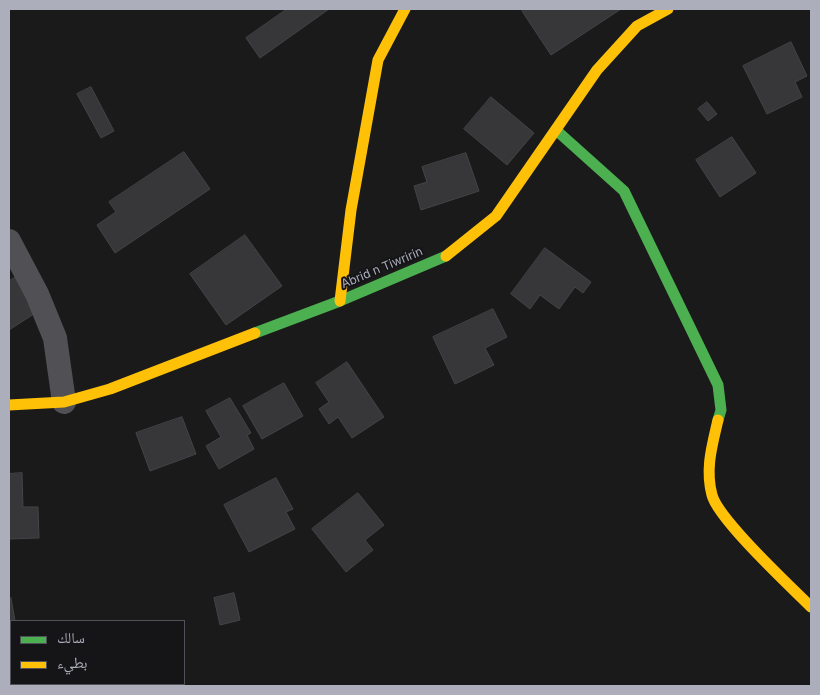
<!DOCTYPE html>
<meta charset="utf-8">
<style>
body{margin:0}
#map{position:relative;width:820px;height:695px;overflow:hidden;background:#1a1a1b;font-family:Inter,"Noto Naskh Arabic",sans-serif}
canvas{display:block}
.frame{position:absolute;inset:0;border:10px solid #acaebc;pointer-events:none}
.legend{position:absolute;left:10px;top:620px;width:175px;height:65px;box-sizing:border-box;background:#151417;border:1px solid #515259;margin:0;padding:6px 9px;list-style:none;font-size:15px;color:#acaebc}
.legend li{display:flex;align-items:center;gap:10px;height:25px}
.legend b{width:25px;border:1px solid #515259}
</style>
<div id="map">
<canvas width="820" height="695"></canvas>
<div class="frame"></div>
<ul class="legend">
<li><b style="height:6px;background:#4caf50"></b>سالك</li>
<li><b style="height:6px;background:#ffc107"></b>بطيء</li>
</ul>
</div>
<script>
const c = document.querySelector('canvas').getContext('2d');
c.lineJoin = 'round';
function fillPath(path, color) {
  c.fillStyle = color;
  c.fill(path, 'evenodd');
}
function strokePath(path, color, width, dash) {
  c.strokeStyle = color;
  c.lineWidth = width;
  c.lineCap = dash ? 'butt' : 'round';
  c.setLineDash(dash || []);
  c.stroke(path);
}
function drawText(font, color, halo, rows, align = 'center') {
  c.font = font + ' Inter,sans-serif';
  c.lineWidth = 4;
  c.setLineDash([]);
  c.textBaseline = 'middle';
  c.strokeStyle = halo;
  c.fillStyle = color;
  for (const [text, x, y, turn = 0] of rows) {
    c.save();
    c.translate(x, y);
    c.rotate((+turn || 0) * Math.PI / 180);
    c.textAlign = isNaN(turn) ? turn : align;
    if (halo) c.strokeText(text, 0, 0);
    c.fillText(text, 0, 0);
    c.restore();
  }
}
const building = new Path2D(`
 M 287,9 L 329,9 L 260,58 L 246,38 Z
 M 524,9 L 621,9 L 551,55 L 522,11 Z
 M 791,42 L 807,76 L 795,82 L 802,97 L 767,114 L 743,66 Z
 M 91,87 L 114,131 L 101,138 L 77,94 Z
 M 491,97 L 534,133 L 507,165 L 464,129 Z
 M 707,102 L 717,114 L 708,121 L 698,109 Z
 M 732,137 L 756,173 L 720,197 L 696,160 Z
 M 184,152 L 210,189 L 115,253 L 97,225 L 116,212 L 109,202 Z
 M 466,153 L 479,191 L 421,210 L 414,186 L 427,182 L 422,167 Z
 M 245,235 L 282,286 L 226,325 L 190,274 Z
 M 545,248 L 591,282 L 583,293 L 575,287 L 559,309 L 540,295 L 530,309 L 511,294 Z
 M 18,276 L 40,310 L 9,330 L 9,281 Z
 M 493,309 L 507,337 L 485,348 L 494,365 L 455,384 L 433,337 Z
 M 347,362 L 384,417 L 352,438 L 338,417 L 329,424 L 319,409 L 329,402 L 316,383 Z
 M 284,383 L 303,416 L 262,439 L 243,406 Z
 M 230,398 L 251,433 L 247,435 L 254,449 L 219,469 L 206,446 L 221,437 L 206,411 Z
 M 182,417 L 196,454 L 150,471 L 136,433 Z
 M 22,473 L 23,507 L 38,507 L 39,538 L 9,539 L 9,474 Z
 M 276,478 L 293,509 L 286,512 L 295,529 L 249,552 L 224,505 Z
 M 358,493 L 384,525 L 365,540 L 373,550 L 346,572 L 312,529 Z
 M 234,593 L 240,620 L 220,625 L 214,598 Z
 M 11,598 L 15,621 L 11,621 L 11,661 L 9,661 L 9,599 Z`);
fillPath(building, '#373739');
strokePath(building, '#434447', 1);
strokePath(new Path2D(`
 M 9,241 L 37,294 L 55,338 L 64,402`), '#505055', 24);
strokePath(new Path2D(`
 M 556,130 L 624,191 L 718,385 L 721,410 L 718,420
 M 255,333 L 340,301 L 446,256`), '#4caf50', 11);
strokePath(new Path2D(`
 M 446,256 L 496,216 L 597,70 L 637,26 L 668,9
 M 340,301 L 351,210 L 378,60 L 405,9
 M 9,405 L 64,402 L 110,389 L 255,333
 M 718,420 C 712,446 705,469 712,495 C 718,519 790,586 811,607`), '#ffc107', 11);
drawText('12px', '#acaebc', '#151417', [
 ["Abrid n Tiwririn",382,268,-23]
]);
</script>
